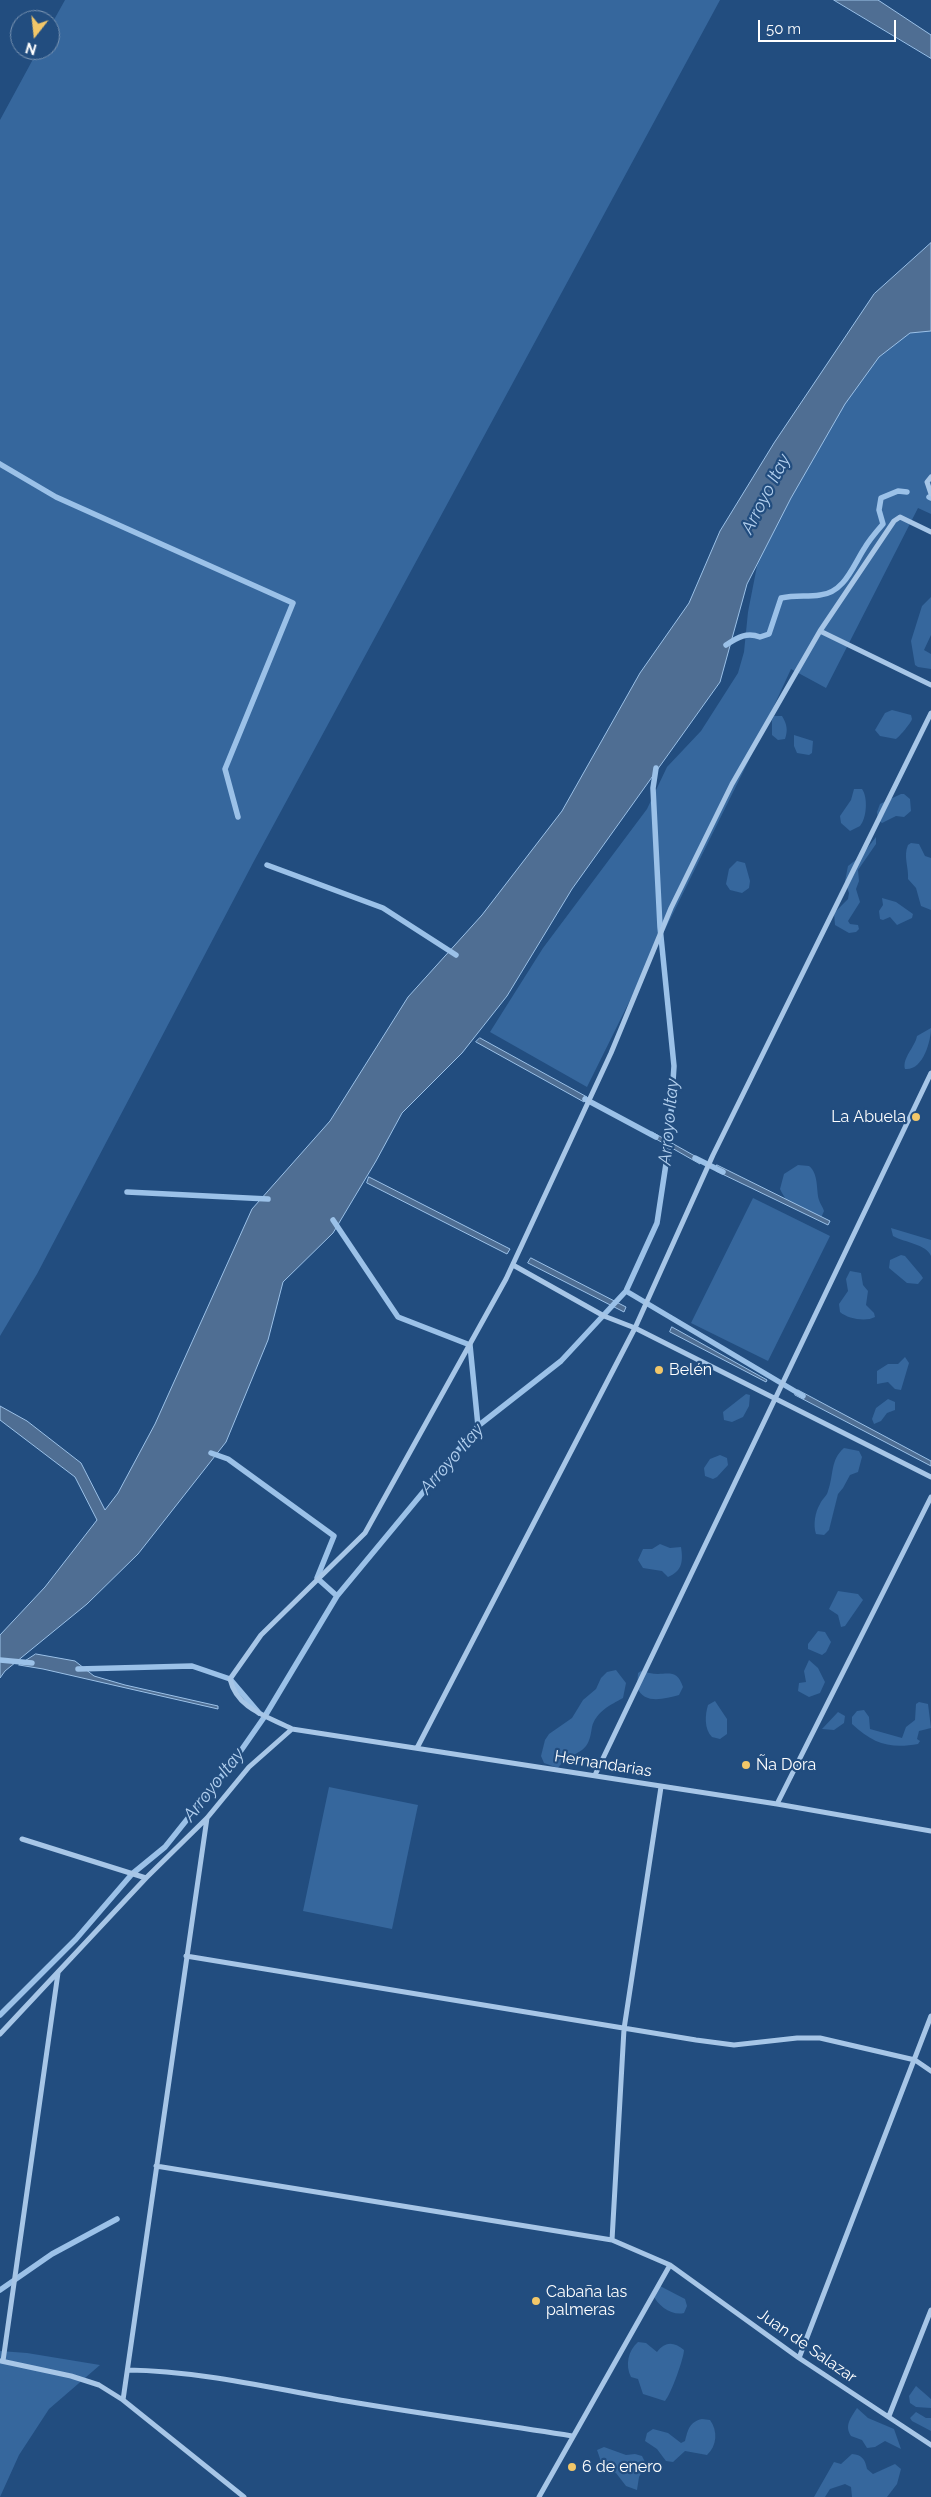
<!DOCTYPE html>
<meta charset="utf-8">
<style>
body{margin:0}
#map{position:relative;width:931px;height:2497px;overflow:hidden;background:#224d7f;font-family:Raleway,sans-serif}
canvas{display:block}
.north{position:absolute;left:10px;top:10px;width:50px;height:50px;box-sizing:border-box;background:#224d7f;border:1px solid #7a94b2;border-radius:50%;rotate:196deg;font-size:14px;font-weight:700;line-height:20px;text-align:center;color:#fff}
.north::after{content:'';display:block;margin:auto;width:18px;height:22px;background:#f2c769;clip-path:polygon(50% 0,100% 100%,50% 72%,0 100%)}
.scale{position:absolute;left:758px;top:20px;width:138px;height:22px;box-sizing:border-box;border:2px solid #fff;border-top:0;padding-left:6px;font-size:15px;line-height:18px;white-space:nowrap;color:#fff;-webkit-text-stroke:4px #224d7f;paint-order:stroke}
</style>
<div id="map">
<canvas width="931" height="2497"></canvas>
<div class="north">N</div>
<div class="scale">50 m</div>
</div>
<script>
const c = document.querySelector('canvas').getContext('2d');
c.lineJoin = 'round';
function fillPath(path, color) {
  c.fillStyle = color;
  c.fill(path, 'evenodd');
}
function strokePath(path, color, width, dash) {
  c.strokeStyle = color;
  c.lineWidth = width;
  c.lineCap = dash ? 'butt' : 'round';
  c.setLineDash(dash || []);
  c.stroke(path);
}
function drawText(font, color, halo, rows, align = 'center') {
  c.font = font + ' Raleway,sans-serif';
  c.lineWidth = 4.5;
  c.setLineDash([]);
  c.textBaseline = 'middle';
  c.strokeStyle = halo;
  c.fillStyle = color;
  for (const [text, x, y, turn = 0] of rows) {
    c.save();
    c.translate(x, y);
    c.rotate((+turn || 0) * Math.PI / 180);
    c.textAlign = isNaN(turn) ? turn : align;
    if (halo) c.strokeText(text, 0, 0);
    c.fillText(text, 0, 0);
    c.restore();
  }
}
fillPath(new Path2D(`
 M 65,0 L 720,0 L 254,861 L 37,1274 L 0,1336 L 0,120 L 38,50 L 50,50 L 50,27 Z
 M 931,271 L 931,514 L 918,508 L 826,688 L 791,669 L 748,762 L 587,1087 L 490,1032 L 543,948 L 647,809 L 667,767 L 701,731 L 738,673 L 744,652 L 748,612 L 757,566 L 771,524 L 807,451 Z
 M 931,597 L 931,635 L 924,650 L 931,654 L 931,669 L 918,667 L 915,665 L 911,641 L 922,606 Z
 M 892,710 L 911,715 L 912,719 C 911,723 900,736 896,739 L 880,736 L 875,730 L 885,713 Z
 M 774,716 L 782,716 C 787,724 788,730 785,739 L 778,740 L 772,735 L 772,720 Z
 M 794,735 L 813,741 L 812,753 L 809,755 L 797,753 L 794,746 Z
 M 854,789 L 862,789 C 868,797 867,818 860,826 L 850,831 L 841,823 L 840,816 L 851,800 Z
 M 901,794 L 904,794 L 910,799 L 911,811 L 904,817 L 896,816 L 882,823 L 878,820 L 877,812 L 880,804 Z
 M 876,837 L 876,844 L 858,870 L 859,881 L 856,889 L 860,902 L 848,921 L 850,924 L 858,925 L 859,929 L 856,932 L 849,933 L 835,925 L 834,913 L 848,899 L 849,893 L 845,881 L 848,866 L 861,856 Z
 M 911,843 L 919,844 L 925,856 L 931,858 L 931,910 L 921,906 L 916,888 L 908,879 C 909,868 903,856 908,845 Z
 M 737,861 L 745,863 L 750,881 L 749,888 L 742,893 L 730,890 L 726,884 L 729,869 Z
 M 882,898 L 896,902 L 913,914 L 912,918 L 897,925 L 890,917 L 883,920 L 880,919 L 879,911 L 883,905 Z
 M 931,1028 C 931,1041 923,1071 905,1069 C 902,1058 915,1047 917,1036 Z
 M 798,1165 L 809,1166 C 819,1174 816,1190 819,1200 C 820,1204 823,1207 824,1211 L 821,1218 C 801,1214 789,1208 780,1189 L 784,1174 Z
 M 753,1198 L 830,1236 L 768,1361 L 691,1323 Z
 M 891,1228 L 931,1240 L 931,1256 C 926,1244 906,1243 893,1236 Z
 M 901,1255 L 905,1256 L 921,1275 L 923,1278 L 918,1284 L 907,1283 L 889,1268 L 890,1260 Z
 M 850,1271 L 861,1273 L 863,1285 L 868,1291 L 866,1305 L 874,1313 L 875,1317 C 866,1322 848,1319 840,1312 L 839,1304 L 848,1291 L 846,1279 Z
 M 905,1357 L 909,1363 L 901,1390 L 895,1389 L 888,1382 L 877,1384 L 877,1371 L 888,1364 L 898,1364 Z
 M 746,1394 L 750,1395 L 749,1406 L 743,1417 L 732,1422 L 724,1420 L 723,1412 Z
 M 888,1399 L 895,1402 L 895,1410 L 887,1413 L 881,1421 L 874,1424 L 872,1419 L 876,1408 Z
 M 844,1448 L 859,1451 L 862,1457 L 858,1472 L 850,1475 L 843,1488 L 838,1494 L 829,1530 L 824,1535 L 816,1534 C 813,1525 815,1512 820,1504 C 822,1499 827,1496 828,1491 C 834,1475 830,1460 844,1448 Z
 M 720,1455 L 727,1458 L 728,1465 L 717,1477 L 713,1479 L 705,1476 L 704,1468 L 710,1459 Z
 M 660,1544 L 670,1548 L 681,1547 C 683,1560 683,1571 668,1577 L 662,1571 L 643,1568 L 638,1560 L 643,1549 L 652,1549 Z
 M 838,1591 L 858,1594 L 863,1600 L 845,1626 L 841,1627 L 838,1615 L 829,1609 Z
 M 818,1631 L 825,1632 L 831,1642 L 826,1652 L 822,1655 L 808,1649 L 808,1644 Z
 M 809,1660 L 818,1668 L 825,1682 L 820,1693 L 809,1697 L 798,1691 L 799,1683 L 806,1682 L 804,1671 Z
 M 616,1670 L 626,1683 L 623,1698 C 610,1705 596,1712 592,1727 C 591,1733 590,1741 586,1746 C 579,1755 568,1754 558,1768 L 544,1763 L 541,1756 L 545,1740 L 549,1734 L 572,1718 L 583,1700 L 596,1689 L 601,1678 L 607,1672 Z
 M 641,1671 C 647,1672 652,1674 658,1674 C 672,1673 678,1672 683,1687 L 679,1695 C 664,1699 644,1705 637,1687 L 638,1673 Z
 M 715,1701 L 727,1719 L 727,1734 L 720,1739 L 712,1737 C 704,1729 705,1715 708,1705 Z
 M 919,1702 L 928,1704 L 931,1728 L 919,1731 L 917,1739 L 920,1741 L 918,1744 C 891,1749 873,1744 852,1724 L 852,1717 L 857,1711 L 864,1710 L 869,1717 L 870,1729 L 902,1738 L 906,1727 L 915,1720 L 916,1704 Z
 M 838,1712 L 845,1716 L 844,1723 L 834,1730 L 822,1729 Z
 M 329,1787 L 418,1805 L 392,1929 L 303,1911 Z
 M 660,2286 L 685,2299 L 687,2306 L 684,2313 C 672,2316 658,2306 653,2295 Z
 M 638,2342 L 646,2343 L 657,2352 C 665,2342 673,2341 684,2350 C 684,2358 671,2394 665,2401 L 643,2394 L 638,2379 L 631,2377 C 625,2365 628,2351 638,2342 Z
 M 0,2351 L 27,2353 L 100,2365 L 49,2409 L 19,2455 L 0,2497 Z
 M 916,2386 L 931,2399 L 931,2408 L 916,2407 L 910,2403 L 909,2396 Z
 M 857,2408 L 868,2418 L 894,2429 L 901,2449 L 885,2441 L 875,2447 L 867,2448 L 862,2440 L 851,2436 C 844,2425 851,2418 857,2408 Z
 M 916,2412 L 926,2418 L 931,2418 L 931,2431 L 912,2421 L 910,2418 Z
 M 702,2419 L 710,2420 C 718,2431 717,2446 707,2455 L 685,2451 L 673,2462 L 666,2461 L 657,2449 L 645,2441 L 647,2433 L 653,2429 L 668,2433 L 681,2443 L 685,2441 C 688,2430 689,2422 702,2419 Z
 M 604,2447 L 626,2455 L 635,2454 L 642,2456 L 646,2464 L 639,2477 L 637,2490 L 626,2486 L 616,2473 L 604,2470 L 597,2450 Z
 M 852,2454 C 862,2455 865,2459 867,2469 L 873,2474 L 895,2464 L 901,2469 L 897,2484 L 887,2497 L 852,2497 L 851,2487 L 845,2484 L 830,2489 L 825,2497 L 814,2497 L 834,2462 L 841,2464 Z`), '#36679d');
const water = new Path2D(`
 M 834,0 L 878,0 L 931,35 L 931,58 Z
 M 931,243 L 931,331 L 910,333 L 879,357 L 845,404 L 791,498 L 747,584 L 720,682 L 572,889 L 507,996 L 462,1053 L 402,1113 L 376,1161 L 333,1233 L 283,1282 L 268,1340 L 226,1442 L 138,1554 L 87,1604 L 5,1671 L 0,1678 L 0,1635 L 45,1587 L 97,1520 L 75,1477 L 0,1420 L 0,1406 L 27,1421 L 81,1463 L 105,1510 L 118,1493 L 155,1424 L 252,1209 L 330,1121 L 408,997 L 482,915 L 562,811 L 640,673 L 689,603 L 720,531 L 774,443 L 874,294 Z
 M 480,1038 L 587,1097 L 584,1102 L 476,1042 Z
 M 652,1132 L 702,1160 L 700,1164 L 649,1135 Z
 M 717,1165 L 830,1221 L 828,1225 L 716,1171 Z
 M 369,1177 L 510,1249 L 507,1254 L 367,1183 Z
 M 531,1258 L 626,1307 L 624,1312 L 528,1263 Z
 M 672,1327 L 767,1380 L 766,1382 L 670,1332 Z
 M 798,1390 L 931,1461 L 931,1466 L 795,1395 Z
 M 36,1654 L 75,1661 L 94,1676 L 125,1685 L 218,1706 L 218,1709 L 43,1669 L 19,1665 Z`);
fillPath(water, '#4f6e93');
strokePath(water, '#9bc1e8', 1);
strokePath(new Path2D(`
 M 0,464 L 56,497 L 293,603 L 225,769 L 238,817
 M 929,497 L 931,498
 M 726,645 C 738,637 747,632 760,637 L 769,634 L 781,598 C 796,595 807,597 820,595 C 844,593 853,566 864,549 C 869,540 876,532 883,524 L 879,510 L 881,498 L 898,491 L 907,492
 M 267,865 L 383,908 L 456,955
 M 585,1099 L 656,1137
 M 695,1158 L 723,1172
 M 127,1192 L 268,1199
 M 333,1220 L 398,1317 L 470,1345 L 478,1426
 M 626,1291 L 803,1396
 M 211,1453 L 228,1459 L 334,1536 L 317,1578 L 337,1596
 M 0,1660 L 32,1663
 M 78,1669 L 192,1666 L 230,1679 L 259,1713
 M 0,2015 L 76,1939 L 132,1874 L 165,1847 L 233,1762 L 265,1716 L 337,1596 L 478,1426 L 561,1361 L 626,1291 L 657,1223 L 669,1144 L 674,1066 L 660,927 L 653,788 L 656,768
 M 0,2290 L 52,2254 L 117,2219`), '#9bc1e8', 5.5);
strokePath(new Path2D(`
 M 931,477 L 927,482 L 931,494
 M 931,532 L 900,517 L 894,521 L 820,631 L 732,784 L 671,908 L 611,1053 L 506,1279 L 365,1533 L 261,1635 L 230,1679 C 237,1709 267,1716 292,1729 L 777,1804 L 931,1831
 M 820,631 L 931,685
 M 513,1265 L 604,1316 L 635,1328 L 931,1477
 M 417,1748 L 635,1328 L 713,1155 L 931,713
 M 595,1775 L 931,1073
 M 777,1804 L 931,1497
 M 22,1839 L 146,1878
 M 186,1956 L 696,2040 L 734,2045 L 797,2038 L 820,2038 L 915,2060 L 931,2071
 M 0,2034 L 146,1878 L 207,1818 L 249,1767 L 292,1729
 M 156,2166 L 612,2240 L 670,2265 L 799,2358 L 931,2445
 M 612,2240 L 624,2029 L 661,1787
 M 799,2358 L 931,2016
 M 1,2361 L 71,2376 L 99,2385 L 123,2400 L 244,2497
 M 3,2361 L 58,1973
 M 128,2370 C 201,2371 274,2389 346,2401 C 422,2414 497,2424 572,2436
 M 123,2400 L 207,1818
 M 889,2416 L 931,2310
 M 539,2497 L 670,2265`), '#a7c6e7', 5);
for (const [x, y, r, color] of [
 [916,1117,5,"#f2c769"],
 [659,1370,5,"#f2c769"],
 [746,1765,5,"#f2c769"],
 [536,2301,5,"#f2c769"],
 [572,2467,5,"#f2c769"]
]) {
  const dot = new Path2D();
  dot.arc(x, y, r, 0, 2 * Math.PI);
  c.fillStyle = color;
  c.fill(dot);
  strokePath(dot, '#224d7f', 2);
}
drawText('16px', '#fff', '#224d7f', [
 ["La Abuela",906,1117,"right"],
 ["Belén",669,1370],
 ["Ña Dora",756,1765],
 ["Cabaña las",546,2292],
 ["palmeras",546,2310],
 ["6 de enero",582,2467]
], 'left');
drawText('16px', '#fff', '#224d7f', [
 ["Hernandarias",603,1764,9],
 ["Juan de Salazar",807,2346,35]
]);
drawText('italic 18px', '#b2cfee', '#224d7f', [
 ["Arroyo Itay",766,494,-63],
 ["Arroyo Itay",669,1122,-85],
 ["Arroyo Itay",452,1459,-49],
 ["Arroyo Itay",214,1785,-52]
]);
</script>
